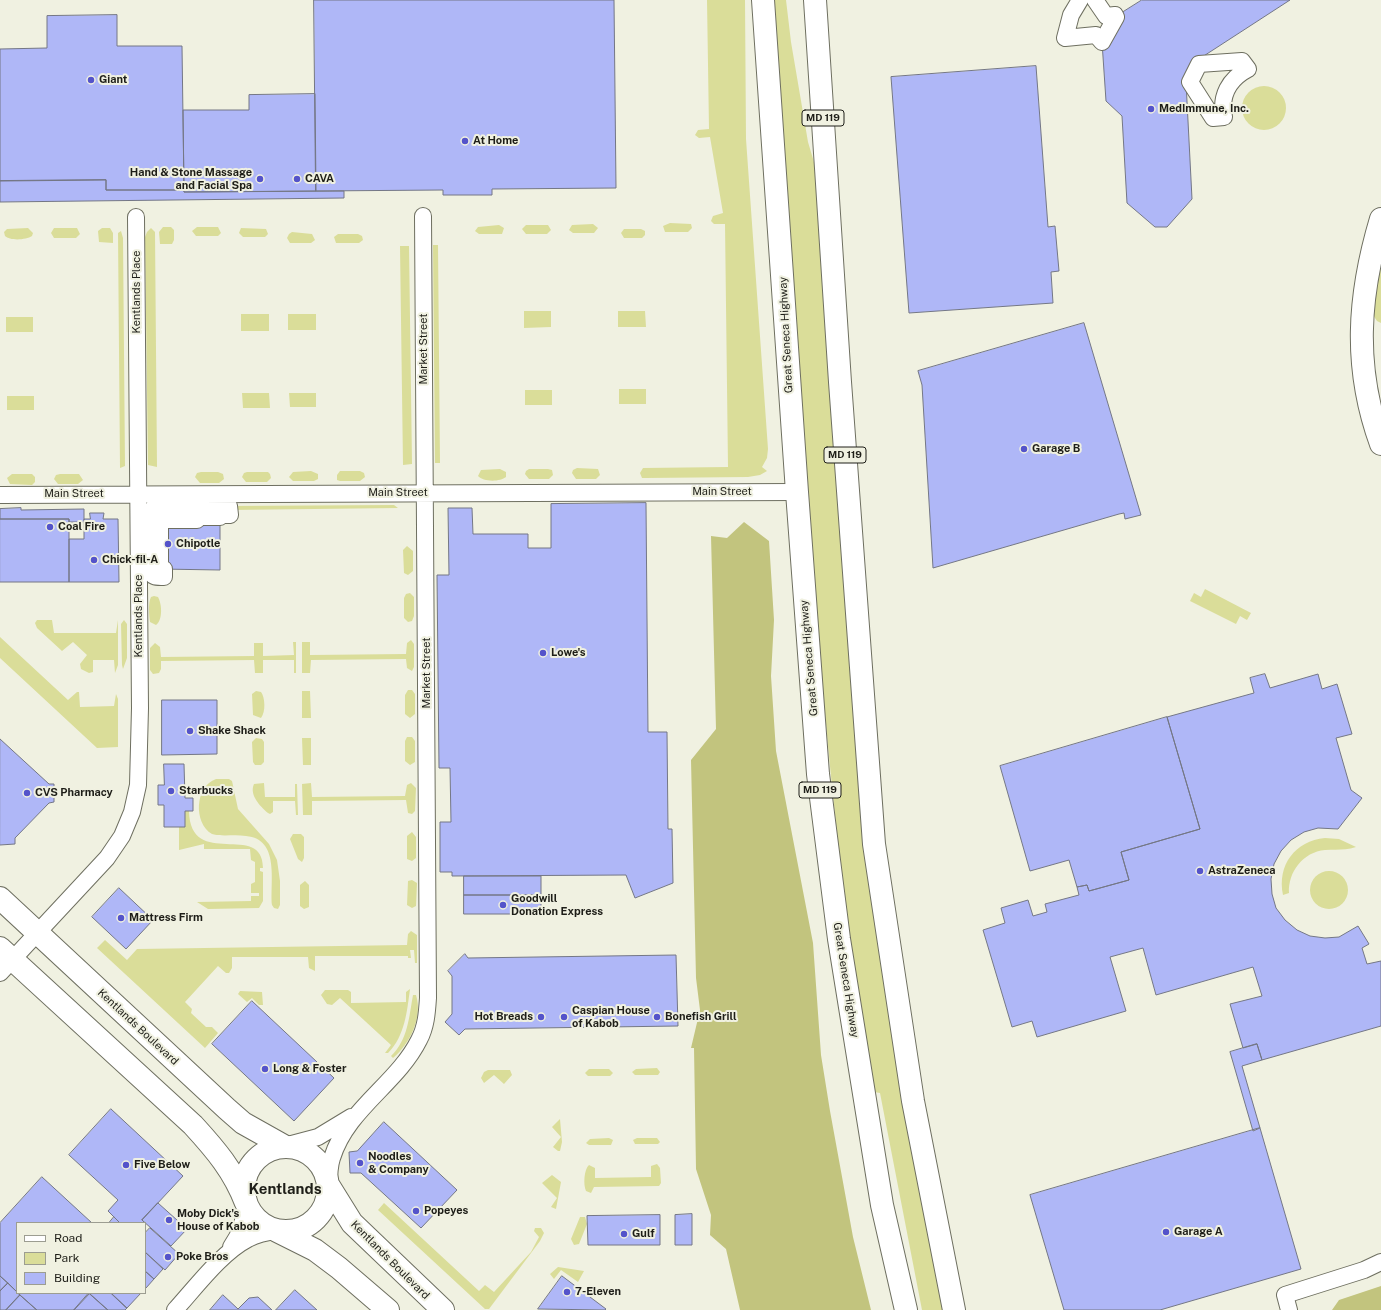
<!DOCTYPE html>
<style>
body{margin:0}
#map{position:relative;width:1381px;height:1310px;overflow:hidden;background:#f0f1e1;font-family:"Public Sans",sans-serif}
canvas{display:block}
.legend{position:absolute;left:16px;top:1222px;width:130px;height:72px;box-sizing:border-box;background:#f0f1e1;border:1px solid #9c9d91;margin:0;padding:5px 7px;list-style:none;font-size:12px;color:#1e1e18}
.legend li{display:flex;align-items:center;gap:8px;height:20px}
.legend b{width:20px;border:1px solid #9c9d91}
</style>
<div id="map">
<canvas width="1381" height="1310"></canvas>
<ul class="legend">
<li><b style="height:5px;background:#fff"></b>Road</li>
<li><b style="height:11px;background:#dadd99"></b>Park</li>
<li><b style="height:11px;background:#afb7f7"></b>Building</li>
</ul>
</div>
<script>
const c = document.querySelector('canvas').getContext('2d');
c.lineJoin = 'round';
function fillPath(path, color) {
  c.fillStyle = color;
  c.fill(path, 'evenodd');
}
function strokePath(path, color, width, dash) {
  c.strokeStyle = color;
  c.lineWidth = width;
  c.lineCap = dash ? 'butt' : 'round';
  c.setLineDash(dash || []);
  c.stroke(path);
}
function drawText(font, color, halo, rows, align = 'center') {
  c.font = font + ' "Public Sans",sans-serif';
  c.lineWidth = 4;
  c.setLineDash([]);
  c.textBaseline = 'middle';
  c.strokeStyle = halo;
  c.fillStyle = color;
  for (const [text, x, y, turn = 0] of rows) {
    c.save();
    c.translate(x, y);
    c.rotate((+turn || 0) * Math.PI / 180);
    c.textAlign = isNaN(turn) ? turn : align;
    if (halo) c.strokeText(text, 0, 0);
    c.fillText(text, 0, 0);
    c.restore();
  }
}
fillPath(new Path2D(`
 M 707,0 L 745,0 L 746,139 L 768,449 L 767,458 L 762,467 L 767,471 L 760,475 L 748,477 L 645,478 L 642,478 L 640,473 L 643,468 L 728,467 L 725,224 L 714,224 L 711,221 L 713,216 L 723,213 L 710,137 L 699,138 L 695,135 L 698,130 L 709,129 Z
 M 774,0 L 786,0 L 791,42 L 808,142 L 816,169 L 836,471 L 945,1310 L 922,1310 L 880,1093 L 874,1092 C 837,887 821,680 806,473 C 796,315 785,158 774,0 Z
 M1242 108a22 22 0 1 1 44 0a22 22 0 1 1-44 0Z
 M 670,223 L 691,224 L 692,228 L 688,232 L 665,232 L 663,226 Z
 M 593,224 L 598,228 L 594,233 L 573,233 L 569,230 L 572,225 Z
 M 499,225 L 504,228 L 502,234 L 479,234 L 475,231 L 478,227 Z
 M 526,225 L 548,225 L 551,230 L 547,234 L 526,234 L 522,229 Z
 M 163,227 L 171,227 L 174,230 L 174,240 L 172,244 L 160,244 L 159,232 Z
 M 197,227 L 218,227 L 221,233 L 218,236 L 196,236 L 192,231 Z
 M 28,228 L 33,233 L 32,236 C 26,240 10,241 5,236 L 4,232 L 7,229 Z
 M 54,228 L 77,228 L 80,234 L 76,238 L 54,238 L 51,233 Z
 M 102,228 L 110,228 L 113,233 L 113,243 L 99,242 L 98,231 Z
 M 151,228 L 155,232 L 157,467 L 148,465 L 145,237 L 147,232 Z
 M 241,228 L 266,229 L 268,234 L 265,237 L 243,237 L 239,233 Z
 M 624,229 L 641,229 L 645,231 L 645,235 L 642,238 L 624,238 L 621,233 Z
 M 121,231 L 123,238 L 125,466 L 120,468 L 118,233 Z
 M 292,232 L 312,234 L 315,240 L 311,243 L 290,243 L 287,238 L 289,234 Z
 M 338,234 L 358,234 L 362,236 L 363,240 L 359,243 L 336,243 L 334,237 Z
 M 433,245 L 438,245 L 440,463 L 435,463 Z
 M 400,246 L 409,246 L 412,464 L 403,465 Z
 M 1381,253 L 1381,323 L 1377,321 L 1373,315 Z
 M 524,311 L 551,311 L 551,327 L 524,328 Z
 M 618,311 L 645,311 L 646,327 L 618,327 Z
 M 241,314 L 269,314 L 269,331 L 241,331 Z
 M 288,314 L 316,314 L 316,330 L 288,330 Z
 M 6,317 L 33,317 L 33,332 L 6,332 Z
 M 619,389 L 646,389 L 646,404 L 619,404 Z
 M 525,390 L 552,390 L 552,405 L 525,405 Z
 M 242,393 L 269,393 L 270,408 L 243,408 Z
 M 289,393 L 316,393 L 316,407 L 290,407 Z
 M 7,396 L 34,396 L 34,410 L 7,410 Z
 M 577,468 L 598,469 L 600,475 L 596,479 L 576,479 L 572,473 L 573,470 Z
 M 500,469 L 506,472 L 506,477 C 500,482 483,482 478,476 L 481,470 Z
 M 529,469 L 548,469 L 552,470 L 553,475 L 549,479 L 529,479 L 525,474 L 526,471 Z
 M 311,471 L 318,474 L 318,479 L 314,481 L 293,481 L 289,477 L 293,472 Z
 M 340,471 L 360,471 L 364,473 L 365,477 L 360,481 L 340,481 L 337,480 L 337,475 Z
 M 201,472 L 218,472 L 223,474 L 224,479 L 219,483 L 200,483 L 195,477 L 197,473 Z
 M 247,472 L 268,472 L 270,474 L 271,478 L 267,482 L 246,482 L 242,477 L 244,473 Z
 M 12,474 L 32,474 L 35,477 L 35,482 L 32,485 L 10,484 L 7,478 Z
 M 60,474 L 79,474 L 83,480 L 78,484 L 58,484 L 54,479 L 56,475 Z
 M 394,505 L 398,508 L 230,510 L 229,506 Z
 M 407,546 L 413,551 L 413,571 L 408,575 L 404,573 L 403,550 Z
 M 1205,589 L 1251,613 L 1247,620 L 1240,616 L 1236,624 L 1190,601 L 1194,593 L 1201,597 Z
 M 410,593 L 414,597 L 414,616 L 412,621 L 408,622 L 404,618 L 404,598 L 406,594 Z
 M 154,596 L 158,597 C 162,604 163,620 156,625 L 150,622 C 149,614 148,603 151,597 Z
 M 37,620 L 52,620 L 54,633 L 116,633 L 118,620 L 118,665 L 115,673 L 114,660 L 93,660 L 93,672 L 89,673 L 81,669 L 80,664 L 87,655 L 73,642 L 62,651 L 37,628 L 35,623 Z
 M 124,620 L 127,624 L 127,658 L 123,669 L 122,665 L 121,624 Z
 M 0,637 L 68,700 L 77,692 L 79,692 L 80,707 L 114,706 L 116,694 L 118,699 L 118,747 L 97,748 L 0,658 Z
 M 411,640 L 414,644 L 414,667 L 412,671 L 407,668 L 406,659 L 311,660 L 310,673 L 302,673 L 302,642 L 310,642 L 310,655 L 406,654 L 407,643 Z
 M 293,642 L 296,642 L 296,673 L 294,673 L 294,660 L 263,660 L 263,673 L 255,673 L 254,660 L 161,661 L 161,669 L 159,673 L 153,674 L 150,670 L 150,648 L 155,643 L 160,647 L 161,657 L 254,656 L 254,643 L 263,643 L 263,656 L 294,655 Z
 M 408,690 L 412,690 L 415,694 L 415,714 L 410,718 L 405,714 L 405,695 Z
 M 256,691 L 261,692 C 265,697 266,712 261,718 L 253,715 L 252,694 Z
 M 302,691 L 310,691 L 311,718 L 302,718 Z
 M 407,737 L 412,737 L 415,741 L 415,762 L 410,765 L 405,761 L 405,741 Z
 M 256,738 L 262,739 L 264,742 L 264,762 L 261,765 L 255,765 L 253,762 L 252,742 Z
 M 302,738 L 311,738 L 311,765 L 303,765 Z
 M 216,779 L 229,779 L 232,781 L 238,809 L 269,844 L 277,860 L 280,881 L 280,905 L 278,909 L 274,908 L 272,905 C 270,881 280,839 246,836 C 234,834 223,837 212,834 C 193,823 195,786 216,779 Z
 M 264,783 L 265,797 L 295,797 L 295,784 L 297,784 L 298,815 L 296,815 L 295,801 L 273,801 L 273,812 L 270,814 L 268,813 C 260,806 249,795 254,784 Z
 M 311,783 L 312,797 L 405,796 L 407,785 L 411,783 L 416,788 L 415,811 L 412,814 L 408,813 L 406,800 L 312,801 L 312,815 L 303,815 L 302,784 Z
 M 185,811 L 189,811 C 190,871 263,820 263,868 L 260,868 L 260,871 L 263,872 L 263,901 L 259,908 L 208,909 L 197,902 L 251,901 L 251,896 L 259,896 L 259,893 L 251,893 L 251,884 L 255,882 L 255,862 L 251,860 L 250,849 L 204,849 L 204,844 L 179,850 L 179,827 L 185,827 Z
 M 412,832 L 416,837 L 416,858 L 412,861 L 407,859 L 407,836 Z
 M 293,834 L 301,834 L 304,837 L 304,858 L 302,862 L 298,859 L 290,839 Z
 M 1325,838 L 1339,839 L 1356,847 C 1345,851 1336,849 1325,850 C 1303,852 1288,872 1289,893 L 1283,895 C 1277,865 1295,841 1325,838 Z
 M1310 890a19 19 0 1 1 38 0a19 19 0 1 1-38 0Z
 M 412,880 L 417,883 L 416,906 L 412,908 L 407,905 L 408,881 Z
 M 305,881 L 309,885 L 309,907 L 304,909 L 300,906 L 300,885 Z
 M 411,931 L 417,935 L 417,963 L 415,963 L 414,950 L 410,950 L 411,958 L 408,958 L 408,956 L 315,956 L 315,971 L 309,968 L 308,957 L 232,957 L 232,968 L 229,973 L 226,973 L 218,966 L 185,1002 L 192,1009 L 191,1013 L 206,1027 L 212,1027 L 218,1033 L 205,1048 L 97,948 L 105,940 L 127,960 L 137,949 L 407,945 L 408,934 Z
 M 410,989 C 407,1011 405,1036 388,1053 L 385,1053 L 391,1045 L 340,998 L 332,1005 L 327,1004 L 321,995 L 325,990 L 348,990 L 351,992 L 351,1003 L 406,1002 L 406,992 Z
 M 240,991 L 262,992 L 263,1005 L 259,1005 L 252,998 L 247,1002 L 238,994 Z
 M 413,995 L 416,995 C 423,1017 410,1044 393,1058 L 391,1056 C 408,1040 409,1017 413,995 Z
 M 657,1068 L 660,1072 L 658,1075 L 635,1075 L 632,1072 L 636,1069 Z
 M 589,1069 L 609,1069 L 613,1073 L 610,1076 L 588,1076 L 585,1073 Z
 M 488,1070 L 510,1070 L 512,1075 L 504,1084 L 494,1075 L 484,1083 L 481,1078 L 484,1072 Z
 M 560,1119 L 562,1142 L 560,1151 L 558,1151 L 553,1147 L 561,1137 L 552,1127 Z
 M 609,1138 L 613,1140 L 611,1145 L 589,1145 L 586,1143 L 590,1139 Z
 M 637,1138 L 657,1138 L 660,1142 L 658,1144 L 635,1144 L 633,1140 Z
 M 657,1164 L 660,1168 L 661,1183 L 659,1186 L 594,1187 L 591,1193 L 586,1191 C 583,1185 584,1169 589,1165 L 595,1168 L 595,1178 L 651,1177 L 651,1166 Z
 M 552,1175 L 561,1182 L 556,1209 L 551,1207 L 557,1198 L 542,1183 Z
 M 384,1203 L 479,1291 L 485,1285 L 494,1292 L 531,1252 L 539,1237 L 534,1231 L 535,1228 L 541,1228 L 544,1233 L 540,1241 L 489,1309 L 485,1309 L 378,1210 Z
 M 580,1217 L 585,1217 L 587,1224 L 579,1244 L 574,1245 L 571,1239 Z
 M 558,1267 L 584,1271 L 578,1282 L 561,1270 L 554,1279 L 550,1274 Z`), '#dadd99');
fillPath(new Path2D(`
 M 744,522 L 769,541 L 774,620 L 771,676 L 776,751 L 813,943 L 821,1055 L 830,1111 L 853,1237 L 871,1310 L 740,1310 L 726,1249 L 710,1235 L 711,1215 L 696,1169 L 694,1048 L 691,1048 L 700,1010 L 696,978 L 691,760 L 716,729 L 711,536 L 727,538 Z
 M 1381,1286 L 1381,1310 L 1332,1310 L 1339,1300 Z`), '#c2c47e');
const building = new Path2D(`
 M 314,0 L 614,0 L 616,188 L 492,189 L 492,195 L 443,195 L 443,190 L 316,191 Z
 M 1142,0 L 1290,0 L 1196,61 L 1186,82 L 1192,199 L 1167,227 L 1155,227 L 1127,203 L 1122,116 L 1106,101 L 1102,42 L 1115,17 Z
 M 117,15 L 117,46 L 182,46 L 184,190 L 106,190 L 106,180 L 0,181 L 0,49 L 47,48 L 47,16 Z
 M 1036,66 L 1048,227 L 1055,226 L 1059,271 L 1051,272 L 1053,303 L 909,313 L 891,77 Z
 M 315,94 L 316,191 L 184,192 L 183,110 L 249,110 L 249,95 Z
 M 106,180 L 106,190 L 184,190 L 184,192 L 344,191 L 344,198 L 0,202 L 0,181 Z
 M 1084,323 L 1141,515 L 1125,519 L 1124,513 L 1119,514 L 933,568 L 922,385 L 918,371 Z
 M 646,503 L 648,732 L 667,732 L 668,829 L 672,829 L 673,883 L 635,898 L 626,875 L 452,876 L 452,872 L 440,872 L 440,822 L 451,822 L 450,768 L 439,768 L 437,575 L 449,575 L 448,508 L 472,508 L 473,534 L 528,534 L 528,548 L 551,548 L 551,504 Z
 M 21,508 L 21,510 L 84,509 L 84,522 L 69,522 L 69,519 L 0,519 L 0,509 Z
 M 90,513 L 104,513 L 103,519 L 118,519 L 119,582 L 69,582 L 69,539 L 84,539 L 84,519 L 90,519 Z
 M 220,517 L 220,570 L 160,569 L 160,520 Z
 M 0,519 L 69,519 L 69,582 L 0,582 Z
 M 1265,674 L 1270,688 L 1318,674 L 1322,689 L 1337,684 L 1352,734 L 1336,738 L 1351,790 L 1362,798 L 1338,829 L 1318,828 L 1304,832 L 1291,840 L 1281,851 L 1274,864 L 1271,879 L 1272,894 L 1276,908 L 1285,920 L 1297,930 L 1310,936 L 1325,938 L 1339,937 L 1358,926 L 1369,944 L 1362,948 L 1367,964 L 1381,961 L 1381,1026 L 1262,1060 L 1257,1044 L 1243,1048 L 1230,1004 L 1262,996 L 1253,967 L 1156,995 L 1143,948 L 1110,957 L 1126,1011 L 1037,1037 L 1032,1021 L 1012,1027 L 983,930 L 1005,923 L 1001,908 L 1028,900 L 1033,916 L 1047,912 L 1045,904 L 1079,895 L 1077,887 L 1087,885 L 1089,891 L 1129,880 L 1121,852 L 1200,829 L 1167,717 L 1254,693 L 1250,678 Z
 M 162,700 L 217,700 L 217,754 L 162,755 Z
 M 1167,717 L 1200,829 L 1121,852 L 1129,880 L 1089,891 L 1087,885 L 1077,887 L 1069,860 L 1030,871 L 1000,766 Z
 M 0,739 L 49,784 L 54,784 L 54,802 L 49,803 L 15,838 L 15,844 L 0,845 Z
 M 164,764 L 184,764 L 185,798 L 193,798 L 193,811 L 185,811 L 185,827 L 164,827 L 164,805 L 158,805 L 158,785 L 164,785 Z
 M 464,876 L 541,876 L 541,895 L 464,895 Z
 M 119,888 L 153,920 L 126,949 L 92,917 Z
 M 464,895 L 541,895 L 541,914 L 464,914 Z
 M 465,954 L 468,958 L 676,955 L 678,1026 L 465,1029 L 459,1035 L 445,1022 L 452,1014 L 452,976 L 448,971 Z
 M 252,1001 L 334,1078 L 294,1121 L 212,1044 Z
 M 1257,1044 L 1262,1060 L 1242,1066 L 1260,1128 L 1253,1131 L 1230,1052 Z
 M 111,1109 L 183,1176 L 142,1220 L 145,1223 L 120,1223 L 108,1211 L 118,1200 L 69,1155 Z
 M 384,1122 L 457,1190 L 421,1228 L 361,1173 L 350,1173 L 349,1152 L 357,1151 Z
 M 1260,1128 L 1301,1269 L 1160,1310 L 1064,1310 L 1030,1195 Z
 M 42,1177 L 92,1223 L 17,1223 L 17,1292 L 0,1276 L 0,1223 Z
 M 158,1203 L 187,1229 L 171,1246 L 142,1220 Z
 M 692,1214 L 692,1245 L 675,1245 L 675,1215 Z
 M 660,1215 L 660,1245 L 588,1245 L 587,1216 Z
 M 114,1217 L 120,1223 L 109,1223 Z
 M 150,1228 L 179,1254 L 165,1270 L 145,1252 L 145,1233 Z
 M 145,1252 L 163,1269 L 154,1279 L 145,1271 Z
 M 145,1271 L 154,1279 L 146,1288 L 145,1287 Z
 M 0,1276 L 8,1283 L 0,1291 Z
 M 562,1276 L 606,1309 L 605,1310 L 538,1309 Z
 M 8,1283 L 20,1295 L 6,1310 L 0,1310 L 0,1291 Z
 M 295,1290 L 317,1310 L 276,1310 Z
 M 18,1293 L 90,1293 L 74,1310 L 37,1310 Z
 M 89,1293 L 111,1293 L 127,1308 L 125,1310 L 108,1310 Z
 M 89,1293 L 108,1310 L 74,1310 Z
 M 111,1293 L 141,1293 L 127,1308 Z
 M 20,1295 L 37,1310 L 6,1310 Z
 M 223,1295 L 238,1309 L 249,1298 L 258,1297 L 272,1310 L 210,1310 Z`);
fillPath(building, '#afb7f7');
strokePath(building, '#747785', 1);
const street = new Path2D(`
 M 1080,0 L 1071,15 L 1065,38 L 1096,35 L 1102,42 L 1116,17 L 1115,15 L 1106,16 L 1095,0
 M 1242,61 L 1248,69 C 1229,79 1220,96 1224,117 L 1213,118 L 1190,82 L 1199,64 Z
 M 0,495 L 797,492
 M 160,506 L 229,506 L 230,515 L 220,515 L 220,517 L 197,517 L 197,520 L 160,520 L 160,569 L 164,569 L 164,577 C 157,577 152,578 150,570 L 149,517 L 153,508 Z
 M 0,973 L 107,858 L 122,836 L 132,812 L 138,785 L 140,708 L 136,217
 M 284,1146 L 318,1137 L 351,1117
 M 329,1186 C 329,1177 329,1167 332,1158 C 347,1109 397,1084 419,1040 C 426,1027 427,1013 428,998 L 423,216
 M 231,1247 C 241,1233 244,1220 246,1203
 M 175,1310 C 196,1287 221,1253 248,1239 C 257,1234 267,1232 277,1231
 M 1289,1310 L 1285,1295 L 1364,1270 L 1381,1262`);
const secondary = new Path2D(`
 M 1381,219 C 1358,296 1353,367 1381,444
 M 0,898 L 227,1109 L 243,1123 L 284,1146
 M 0,948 L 193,1125 C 215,1149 234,1171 246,1203
 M244 1189a42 42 0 1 1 84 0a42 42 0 1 1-84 0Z
 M 329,1186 L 352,1223 L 443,1310
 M 277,1231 L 315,1250 L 339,1268 L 388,1310`);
const primary = new Path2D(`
 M 763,0 L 797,492 L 818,774 L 839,939 L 882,1205 L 906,1310
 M 815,0 L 840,382 L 874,844 L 913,1101 L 954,1310`);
strokePath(street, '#6e6f60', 18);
strokePath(secondary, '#6e6f60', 24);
strokePath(primary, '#6e6f60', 24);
strokePath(street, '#fff', 16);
strokePath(secondary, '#fff', 22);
strokePath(primary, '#fff', 22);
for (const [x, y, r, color] of [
 [91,80,4,"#5453ca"],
 [1151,109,4,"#5453ca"],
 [465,141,4,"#5453ca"],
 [260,179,4,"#5453ca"],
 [297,179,4,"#5453ca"],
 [1024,449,4,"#5453ca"],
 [50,527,4,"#5453ca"],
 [168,544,4,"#5453ca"],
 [94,560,4,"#5453ca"],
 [543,653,4,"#5453ca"],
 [190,731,4,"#5453ca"],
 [171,791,4,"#5453ca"],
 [27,793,4,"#5453ca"],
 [1200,871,4,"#5453ca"],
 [503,905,4,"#5453ca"],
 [121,918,4,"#5453ca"],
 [541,1017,4,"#5453ca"],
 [564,1017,4,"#5453ca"],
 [657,1017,4,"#5453ca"],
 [265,1069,4,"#5453ca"],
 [360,1163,4,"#5453ca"],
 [126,1165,4,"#5453ca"],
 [416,1211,4,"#5453ca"],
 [169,1220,4,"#5453ca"],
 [1166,1232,4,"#5453ca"],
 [624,1234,4,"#5453ca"],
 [168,1257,4,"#5453ca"],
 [567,1292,4,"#5453ca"]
]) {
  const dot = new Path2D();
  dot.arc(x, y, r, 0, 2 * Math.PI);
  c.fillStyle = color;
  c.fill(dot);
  strokePath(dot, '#f0f1e1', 1.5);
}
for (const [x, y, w] of [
 [823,118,42],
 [845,455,42],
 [820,790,42]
]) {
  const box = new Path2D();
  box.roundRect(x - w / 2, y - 8, w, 16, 3);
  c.fillStyle = '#f0f1e1';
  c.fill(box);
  strokePath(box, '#1e1e18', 1);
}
drawText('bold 10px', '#1e1e18', null, [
 ["MD 119",823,118],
 ["MD 119",845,455],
 ["MD 119",820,790]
]);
drawText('bold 11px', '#1e1e18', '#f0f1e1', [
 ["Giant",99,80],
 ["MedImmune, Inc.",1159,109],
 ["At Home",473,141],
 ["Hand & Stone Massage",252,173,"right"],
 ["and Facial Spa",252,186,"right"],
 ["CAVA",305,179],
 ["Garage B",1032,449],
 ["Coal Fire",58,527],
 ["Chipotle",176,544],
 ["Chick-fil-A",102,560],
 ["Lowe's",551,653],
 ["Shake Shack",198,731],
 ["Starbucks",179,791],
 ["CVS Pharmacy",35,793],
 ["AstraZeneca",1208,871],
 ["Goodwill",511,899],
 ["Donation Express",511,912],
 ["Mattress Firm",129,918],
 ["Caspian House",572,1011],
 ["of Kabob",572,1024],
 ["Hot Breads",533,1017,"right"],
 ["Bonefish Grill",665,1017],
 ["Long & Foster",273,1069],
 ["Noodles",368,1157],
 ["& Company",368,1170],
 ["Five Below",134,1165],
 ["Popeyes",424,1211],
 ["Moby Dick's",177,1214],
 ["House of Kabob",177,1227],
 ["Garage A",1174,1232],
 ["Gulf",632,1234],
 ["Poke Bros",176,1257],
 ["7-Eleven",575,1292]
], 'left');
drawText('11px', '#1e1e18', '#f0f1e1', [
 ["Kentlands Place",137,292,-90],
 ["Great Seneca Highway",786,335,-93],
 ["Market Street",424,349,-90],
 ["Main Street",722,492],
 ["Main Street",398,493],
 ["Main Street",74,494],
 ["Kentlands Place",139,616,-90],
 ["Great Seneca Highway",809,658,-95],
 ["Market Street",427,673,-90],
 ["Great Seneca Highway",846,980,81],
 ["Kentlands Boulevard",138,1027,43],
 ["Kentlands Boulevard",390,1260,45]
]);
drawText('bold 15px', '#1e1e18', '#f0f1e1', [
 ["Kentlands",285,1189]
]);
</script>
